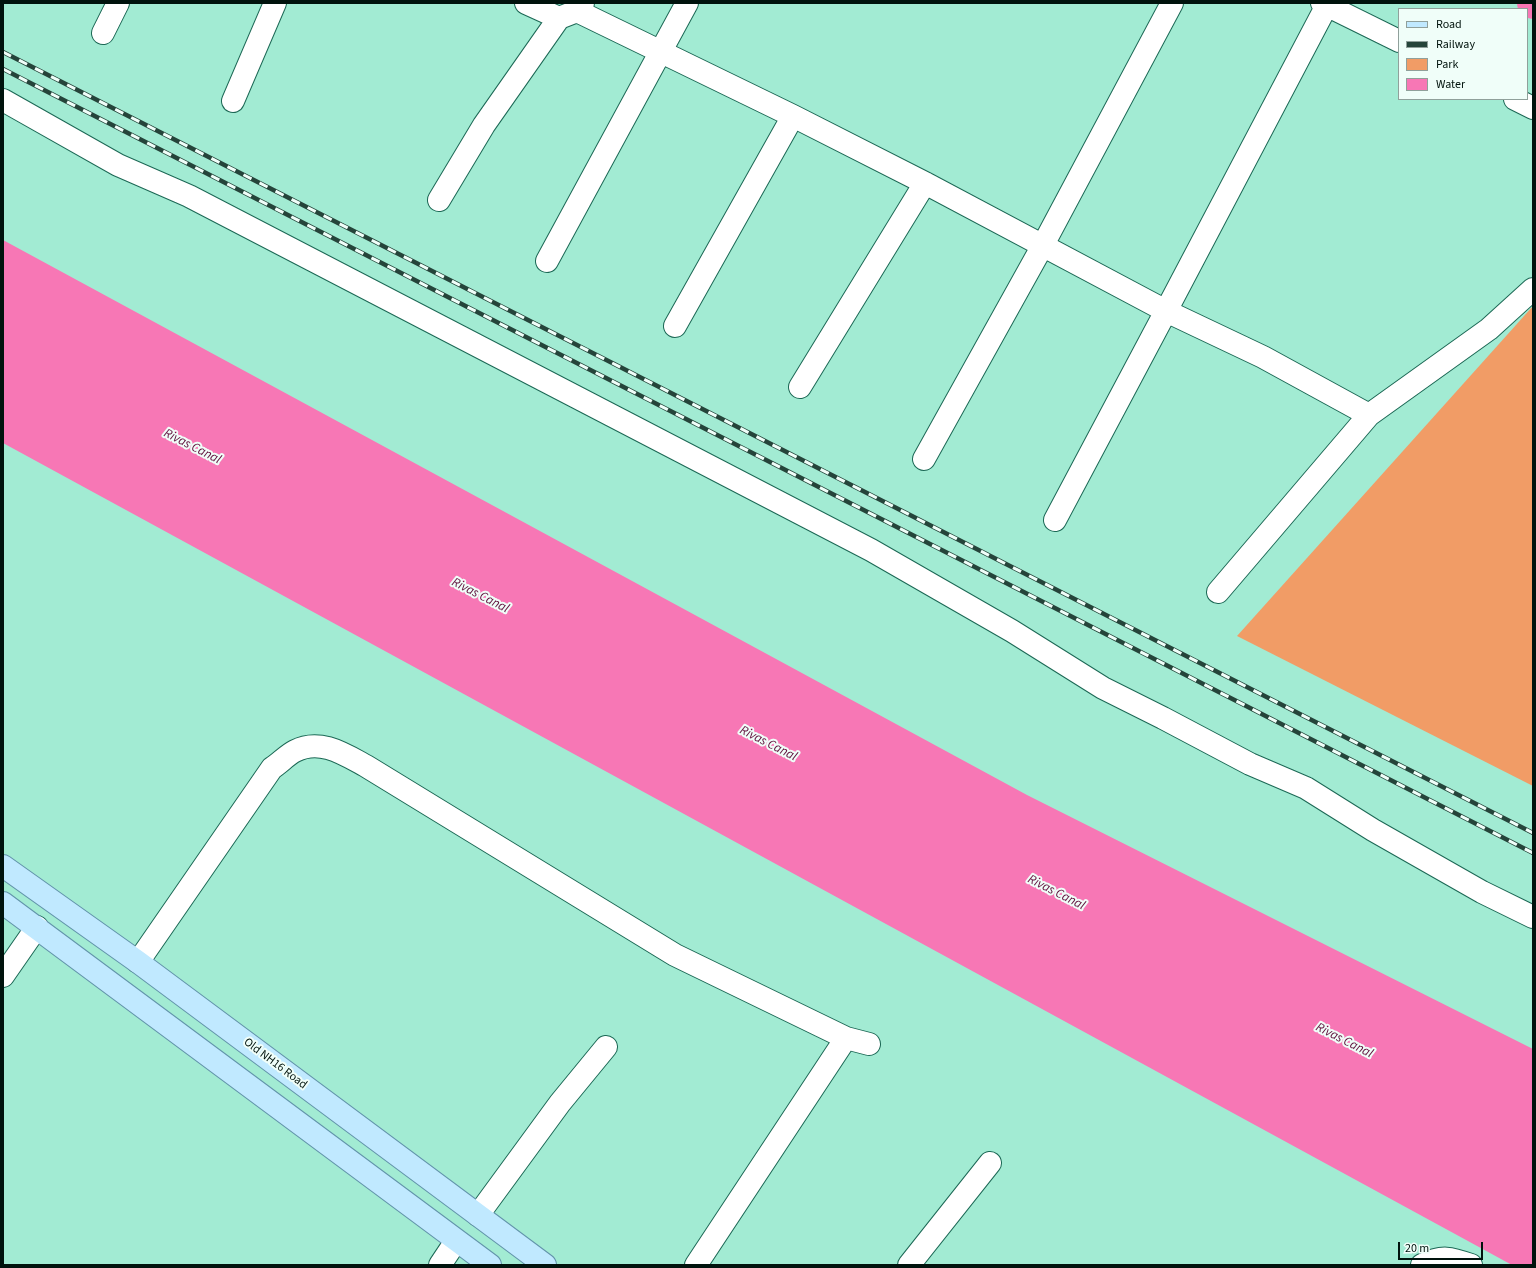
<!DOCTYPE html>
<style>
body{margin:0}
#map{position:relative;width:1536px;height:1268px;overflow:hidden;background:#a2ebd3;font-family:"Source Sans 3",sans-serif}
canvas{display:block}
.frame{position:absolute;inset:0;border:4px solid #00130d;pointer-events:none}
.legend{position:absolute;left:1398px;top:8px;width:130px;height:92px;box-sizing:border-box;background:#f0fef9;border:1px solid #90a09b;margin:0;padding:5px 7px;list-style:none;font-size:12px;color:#00130d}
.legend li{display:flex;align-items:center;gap:8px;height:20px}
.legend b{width:20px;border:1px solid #90a09b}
.scale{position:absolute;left:1398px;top:1242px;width:85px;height:18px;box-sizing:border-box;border:2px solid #00130d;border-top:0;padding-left:5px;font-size:12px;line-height:14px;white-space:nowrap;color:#00130d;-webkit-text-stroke:3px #f0fef9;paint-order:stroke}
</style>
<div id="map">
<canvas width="1536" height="1268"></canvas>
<div class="frame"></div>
<ul class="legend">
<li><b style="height:5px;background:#c0e9ff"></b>Road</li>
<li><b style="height:5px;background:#25443a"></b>Railway</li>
<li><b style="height:11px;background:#f19c66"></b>Park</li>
<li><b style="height:11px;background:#f777b5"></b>Water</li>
</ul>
<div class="scale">20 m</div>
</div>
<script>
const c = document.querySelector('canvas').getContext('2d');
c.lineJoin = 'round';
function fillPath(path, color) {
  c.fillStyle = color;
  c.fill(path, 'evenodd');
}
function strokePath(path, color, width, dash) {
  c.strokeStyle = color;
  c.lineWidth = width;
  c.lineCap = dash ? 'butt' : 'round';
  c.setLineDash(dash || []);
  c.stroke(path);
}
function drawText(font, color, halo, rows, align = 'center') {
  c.font = font + ' "Source Sans 3",sans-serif';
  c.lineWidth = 4;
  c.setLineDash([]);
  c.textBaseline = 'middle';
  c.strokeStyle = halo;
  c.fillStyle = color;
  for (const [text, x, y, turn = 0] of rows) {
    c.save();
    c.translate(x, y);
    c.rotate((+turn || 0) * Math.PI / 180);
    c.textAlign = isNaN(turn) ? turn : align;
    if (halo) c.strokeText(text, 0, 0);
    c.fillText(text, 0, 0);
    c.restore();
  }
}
fillPath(new Path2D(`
 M 1533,306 L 1533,786 L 1237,636 Z`), '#f19c66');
fillPath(new Path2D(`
 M 3,240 L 1027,795 L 1533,1049 L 1533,1265 L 1512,1265 L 3,443 Z`), '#f777b5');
strokePath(new Path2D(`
 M 1532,3 L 1533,4`), '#f777b5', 30);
const street = new Path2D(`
 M 526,3 L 559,18
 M 1322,3 L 1399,41
 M 577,11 L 793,116 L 925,183 L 1166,311 L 1263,357 L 1369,415
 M 103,33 L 118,3
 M 1515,99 L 1533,108
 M 3,100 L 118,165 L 189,196 L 871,550 L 1012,631 L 1103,688 L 1163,718 L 1250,764 L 1306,788 L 1373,830 L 1482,892 L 1533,917
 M 233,101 L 275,3
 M 439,200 L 484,125 L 559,18 L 577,11 L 583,3
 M 547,261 L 687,3
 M 675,326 L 793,116
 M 800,387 L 925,183
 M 924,459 L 1043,245 L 1172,3
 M 1055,520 L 1166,311 L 1327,5
 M 1218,592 L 1369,415 L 1489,329 L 1533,289
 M 138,962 L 272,768 C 280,763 287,755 295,751 C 320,738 344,754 366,766 L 675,955 L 846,1038 L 869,1044
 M 478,1215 L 560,1103 L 606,1047
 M 440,1265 L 456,1241
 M 696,1265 L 846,1038
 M 909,1265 L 990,1163
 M 1422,1265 C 1442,1255 1451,1258 1471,1265`);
const secondary = new Path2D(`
 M 3,976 L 37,927`);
const primary = new Path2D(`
 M 3,866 L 138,962 L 545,1265
 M 3,903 L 490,1265`);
strokePath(street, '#1c6855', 24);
strokePath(secondary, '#1c6855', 24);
strokePath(primary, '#6294aa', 24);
strokePath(street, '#fff', 22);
strokePath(secondary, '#fff', 22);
strokePath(primary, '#c0e9ff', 22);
const rail = new Path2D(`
 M 3,52 L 1533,833
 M 3,69 L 1533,853`);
strokePath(rail, '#25443a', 4.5);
strokePath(rail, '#f0fef9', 3, [9]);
drawText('12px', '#00130d', '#f0fef9', [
 ["Old NH16 Road",275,1064,37]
]);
drawText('italic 13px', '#60103c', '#f0fef9', [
 ["Rivas Canal",192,447,27],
 ["Rivas Canal",480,596,27],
 ["Rivas Canal",768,744,27],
 ["Rivas Canal",1056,893,27],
 ["Rivas Canal",1344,1041,27]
]);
</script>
